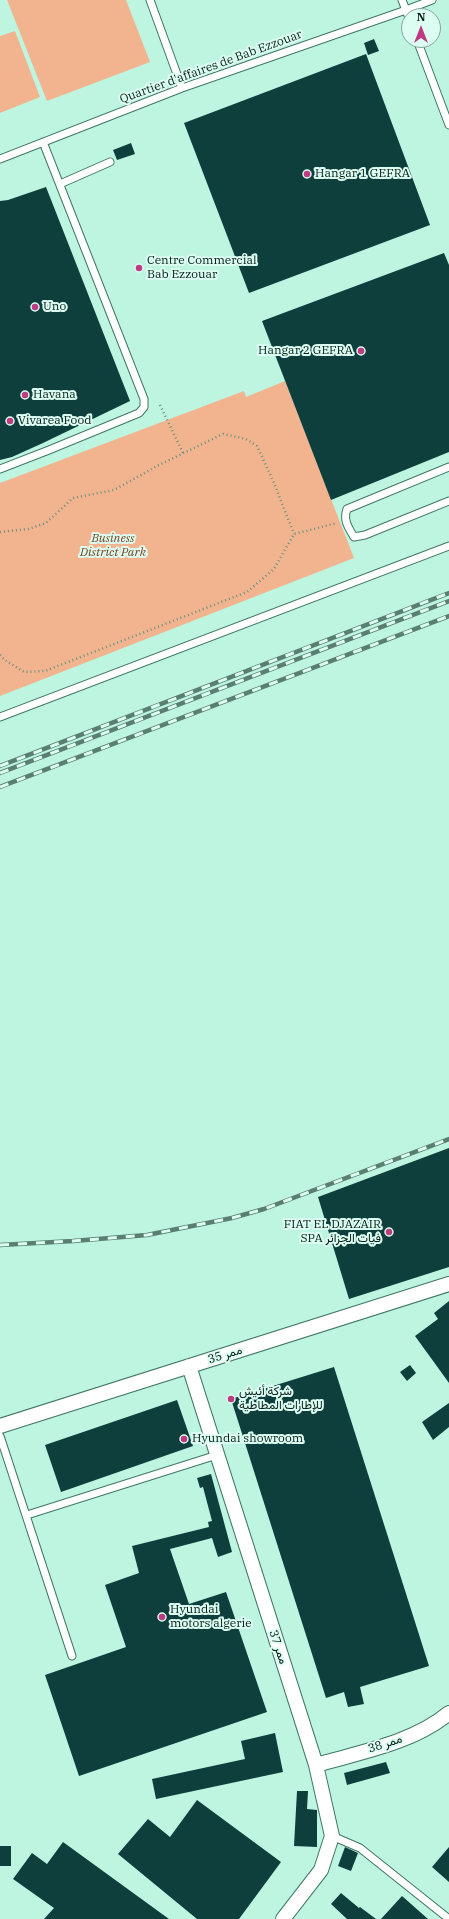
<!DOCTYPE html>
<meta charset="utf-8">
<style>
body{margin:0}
#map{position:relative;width:449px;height:1919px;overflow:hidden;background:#bdf5e1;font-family:"IBM Plex Serif",serif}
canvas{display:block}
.north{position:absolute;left:401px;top:8px;width:40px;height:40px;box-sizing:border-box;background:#dcfdf1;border:1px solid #87a49a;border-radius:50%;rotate:0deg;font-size:11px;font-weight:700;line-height:16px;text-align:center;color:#081e18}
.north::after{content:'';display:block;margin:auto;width:14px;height:18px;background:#bf3b81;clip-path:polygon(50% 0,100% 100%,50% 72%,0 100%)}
</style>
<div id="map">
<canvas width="449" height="1919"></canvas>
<div class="north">N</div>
</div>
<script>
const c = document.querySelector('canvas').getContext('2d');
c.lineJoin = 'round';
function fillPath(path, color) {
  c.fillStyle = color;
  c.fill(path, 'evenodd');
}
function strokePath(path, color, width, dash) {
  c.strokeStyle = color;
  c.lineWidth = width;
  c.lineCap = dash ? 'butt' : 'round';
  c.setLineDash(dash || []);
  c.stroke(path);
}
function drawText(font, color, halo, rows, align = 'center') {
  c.font = font + ' "IBM Plex Serif",Vazirmatn,serif';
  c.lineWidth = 4;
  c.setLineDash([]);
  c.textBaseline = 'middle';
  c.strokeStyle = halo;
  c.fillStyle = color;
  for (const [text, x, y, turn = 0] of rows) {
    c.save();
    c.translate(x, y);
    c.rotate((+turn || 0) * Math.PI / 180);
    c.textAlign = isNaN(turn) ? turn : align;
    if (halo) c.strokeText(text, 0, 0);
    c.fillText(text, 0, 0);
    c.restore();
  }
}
fillPath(new Path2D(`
 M 7,0 L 126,0 L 150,62 L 47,101 Z
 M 15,31 L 40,97 L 0,113 L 0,36 Z
 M 285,381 L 354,558 L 0,696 L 0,483 L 244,391 L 246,397 Z`), '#f2b48f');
fillPath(new Path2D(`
 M 374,39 L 379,51 L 368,55 L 364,43 Z
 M 366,54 L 430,225 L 249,293 L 184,123 Z
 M 131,143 L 135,154 L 117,160 L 113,150 Z
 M 46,187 L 130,401 L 43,443 L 12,457 L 0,460 L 0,201 L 8,200 Z
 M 444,253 L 449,265 L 449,452 L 331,500 L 262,321 Z
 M 449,1148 L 449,1267 L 349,1299 L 318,1197 Z
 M 449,1301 L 449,1383 L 415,1336 L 438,1319 L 434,1313 Z
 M 410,1365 L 416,1373 L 407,1381 L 400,1372 Z
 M 334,1367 L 429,1666 L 360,1687 L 364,1704 L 348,1707 L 344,1692 L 326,1698 L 231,1399 Z
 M 177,1400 L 193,1446 L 61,1492 L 45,1445 Z
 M 449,1403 L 449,1427 L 433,1440 L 422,1422 Z
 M 211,1474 L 232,1552 L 218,1557 L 212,1538 L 170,1549 L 189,1604 L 226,1592 L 267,1712 L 79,1776 L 45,1675 L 126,1647 L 105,1585 L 139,1573 L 132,1546 L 209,1527 L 208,1522 L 212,1521 L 203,1487 L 200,1488 L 197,1478 Z
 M 275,1733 L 283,1772 L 156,1799 L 152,1779 L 245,1759 L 241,1741 Z
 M 386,1762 L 390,1773 L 347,1785 L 344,1773 Z
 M 297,1791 L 308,1791 L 307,1809 L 317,1810 L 317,1847 L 294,1846 Z
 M 197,1800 L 281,1862 L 239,1919 L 197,1919 L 118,1854 L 148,1819 L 170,1837 Z
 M 63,1842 L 169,1919 L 44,1919 L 54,1908 L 13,1879 L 32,1853 L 47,1864 Z
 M 0,1846 L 11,1846 L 11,1866 L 0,1866 Z
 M 345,1847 L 358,1853 L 351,1871 L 338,1866 Z
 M 449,1847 L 449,1882 L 432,1867 Z
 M 341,1893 L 359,1908 L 360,1907 L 376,1919 L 347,1919 L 331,1904 Z
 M 402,1896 L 428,1919 L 381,1919 Z`), '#0f3f3d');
const lane = new Path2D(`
 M 150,0 L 182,88
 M 402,0 L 409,18
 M 417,40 L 449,125
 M 0,159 L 182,88 L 406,10 L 432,0
 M 60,184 L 110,162
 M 449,467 L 347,509 C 343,520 348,527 354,537 L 365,535 L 449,501
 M 0,469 L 49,450 L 139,413 L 144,407 L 144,399 L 43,142
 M 0,717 L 449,546
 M 0,1436 L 72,1656
 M 27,1515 L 217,1455
 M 332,1836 L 360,1848 L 449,1919`);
const street = new Path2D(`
 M 189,1366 L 316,1765 L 332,1836 L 321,1870 L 283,1919
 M 0,1426 L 449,1284
 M 316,1765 C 361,1752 413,1743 449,1713`);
strokePath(lane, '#417665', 9);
strokePath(street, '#417665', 16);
strokePath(new Path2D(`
 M 160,405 L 183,453
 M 0,532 L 28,529 L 46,523 L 73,498 L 114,490 L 159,465 L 223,434 L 246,439 L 257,446 L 274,483 L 294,534
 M 0,655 L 5,660 L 24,672 L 45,671 L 247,592 L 274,569 L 294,534 L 337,523`), '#699184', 2.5, [1, 3]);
strokePath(lane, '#fff', 7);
strokePath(street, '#fff', 14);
const rail = new Path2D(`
 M 0,766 L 449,593
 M 0,773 L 449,601
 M 0,787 L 449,616
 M 0,1245 L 73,1241 L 147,1235 L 232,1218 L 264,1209 L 449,1139`);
strokePath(rail, '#597e72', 4.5);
strokePath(rail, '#dcfdf1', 3, [9]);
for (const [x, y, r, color] of [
 [307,174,4,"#bf3b81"],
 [139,268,4,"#bf3b81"],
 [35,307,4,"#bf3b81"],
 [361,351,4,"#bf3b81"],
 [25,395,4,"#bf3b81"],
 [10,421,4,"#bf3b81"],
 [389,1232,4,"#bf3b81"],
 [231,1399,4,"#bf3b81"],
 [184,1439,4,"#bf3b81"],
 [162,1617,4,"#bf3b81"]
]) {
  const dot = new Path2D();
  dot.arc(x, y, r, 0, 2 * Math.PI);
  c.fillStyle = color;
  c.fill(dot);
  strokePath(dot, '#dcfdf1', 1.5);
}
drawText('12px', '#081e18', '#dcfdf1', [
 ["Quartier d'affaires de Bab Ezzouar",211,67,-20],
 ["ممر 35",225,1355,-17],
 ["ممر 37",278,1647,72],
 ["ممر 38",385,1744,-18]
]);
drawText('12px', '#081e18', '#dcfdf1', [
 ["Hangar 1 GEFRA",315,174],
 ["Centre Commercial",147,261],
 ["Bab Ezzouar",147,275],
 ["Uno",43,307],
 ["Hangar 2 GEFRA",353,351,"right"],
 ["Havana",33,395],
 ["Vivarea Food",18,421],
 ["FIAT EL DJAZAIR",381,1225,"right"],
 ["SPA فيات الجزائر",381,1239,"right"],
 ["شركة أئيش",239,1392],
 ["للإطارات المطاطية",239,1406],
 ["Hyundai showroom",192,1439],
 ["Hyundai",170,1610],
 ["motors algerie",170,1624]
], 'left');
drawText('italic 12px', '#763f1b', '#dcfdf1', [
 ["Business",113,539],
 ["District Park",113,553]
]);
</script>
